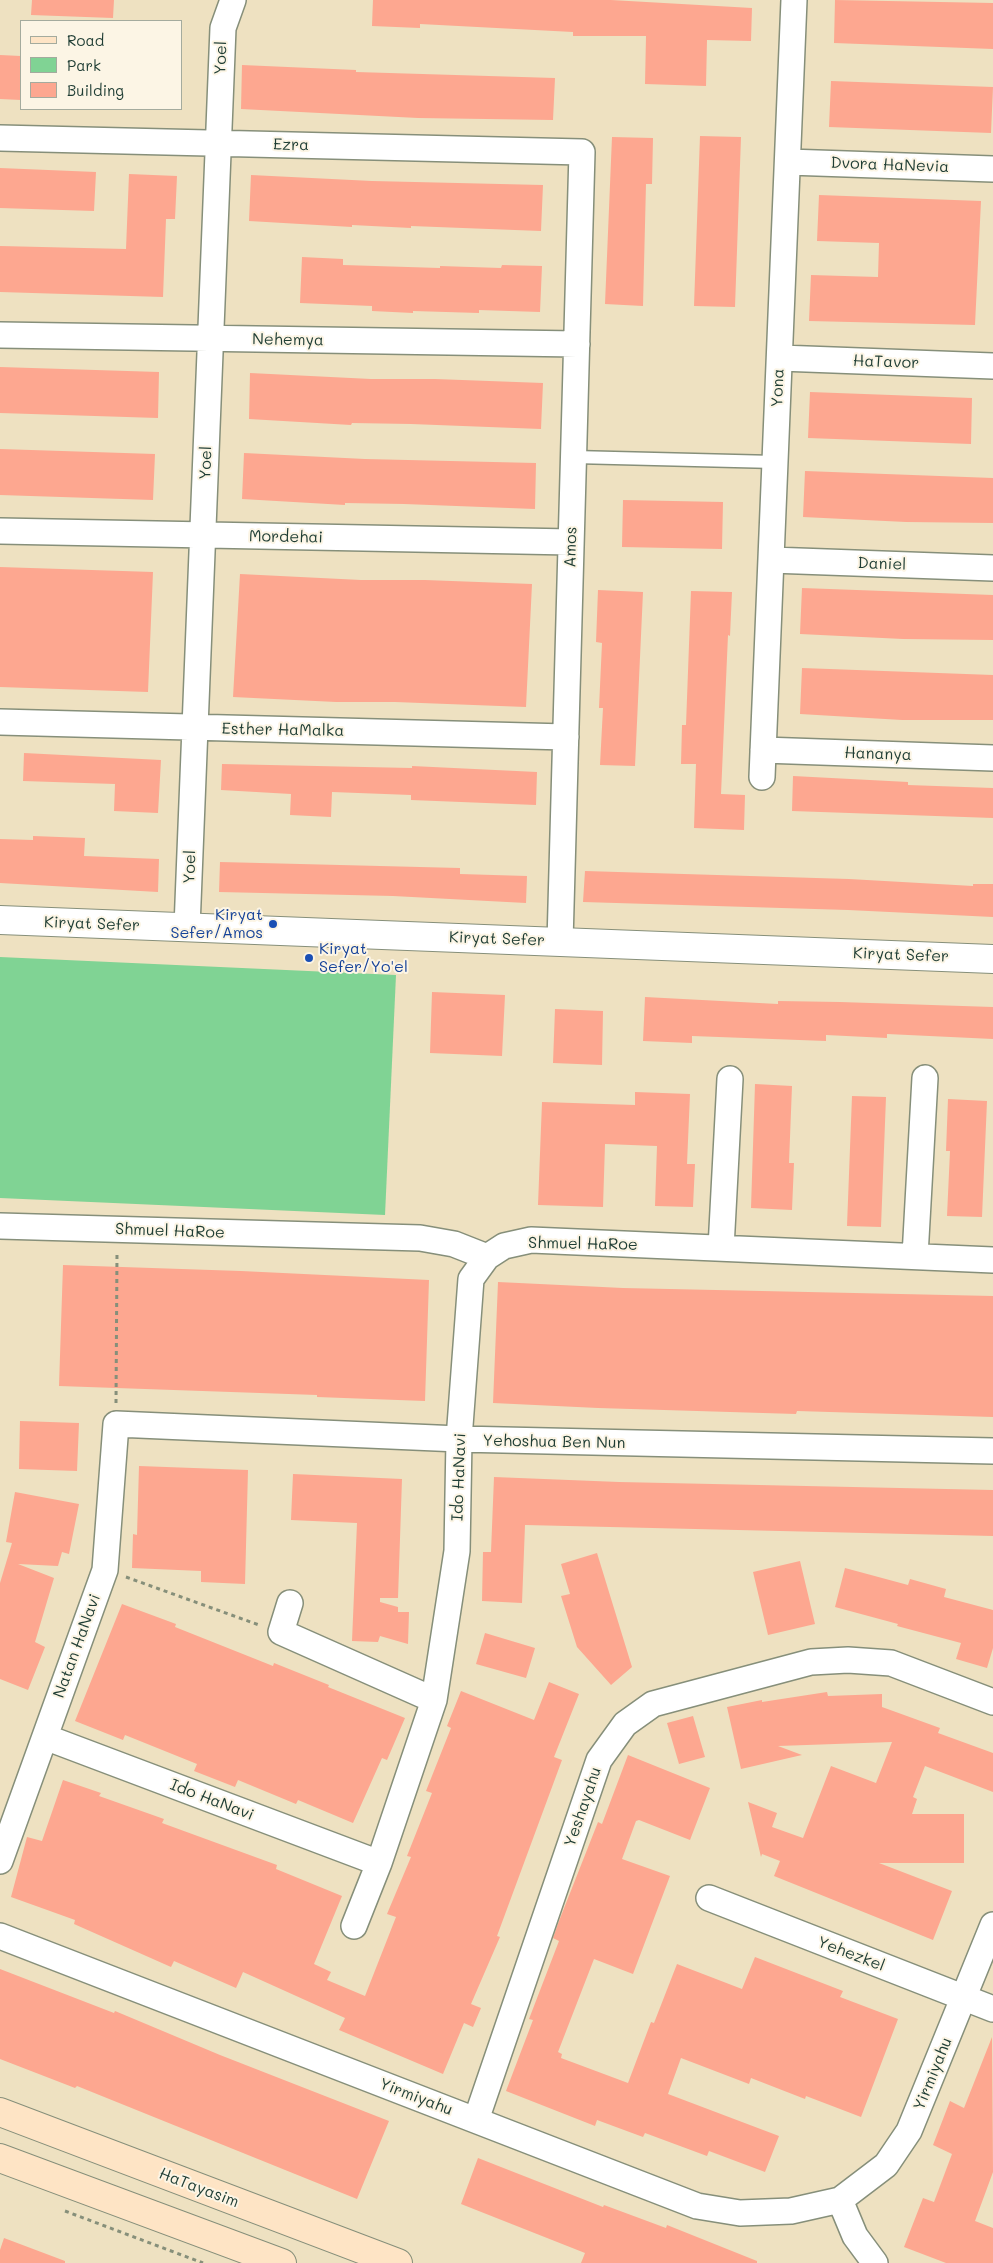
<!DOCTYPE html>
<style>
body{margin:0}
#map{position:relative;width:993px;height:2263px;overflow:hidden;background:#eee1c1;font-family:Mali,sans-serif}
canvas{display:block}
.legend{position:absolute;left:20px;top:20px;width:162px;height:90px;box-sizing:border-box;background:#fcf5e5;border:1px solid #a4ab9e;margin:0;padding:6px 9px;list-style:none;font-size:15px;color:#1f3d34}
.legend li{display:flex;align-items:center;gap:10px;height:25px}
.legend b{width:25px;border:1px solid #a4ab9e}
</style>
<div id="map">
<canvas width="993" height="2263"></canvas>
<ul class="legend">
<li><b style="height:6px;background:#fee4c5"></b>Road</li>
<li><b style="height:14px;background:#80d394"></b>Park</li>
<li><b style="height:14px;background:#fda790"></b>Building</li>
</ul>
</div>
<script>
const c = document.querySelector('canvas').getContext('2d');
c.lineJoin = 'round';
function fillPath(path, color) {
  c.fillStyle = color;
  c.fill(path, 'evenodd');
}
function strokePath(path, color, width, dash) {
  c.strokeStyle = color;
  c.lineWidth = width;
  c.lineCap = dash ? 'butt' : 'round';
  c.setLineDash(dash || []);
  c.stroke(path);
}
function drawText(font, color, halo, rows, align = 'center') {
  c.font = font + ' Mali,sans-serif';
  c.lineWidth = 4;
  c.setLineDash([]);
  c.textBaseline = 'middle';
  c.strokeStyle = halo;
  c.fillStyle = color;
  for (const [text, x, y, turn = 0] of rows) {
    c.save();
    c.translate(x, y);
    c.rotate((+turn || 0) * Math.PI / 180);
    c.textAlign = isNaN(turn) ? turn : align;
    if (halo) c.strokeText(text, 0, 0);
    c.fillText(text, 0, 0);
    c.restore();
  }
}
fillPath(new Path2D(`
 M 0,957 L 396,975 L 385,1215 L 0,1198 Z`), '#80d394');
fillPath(new Path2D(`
 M 32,0 L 114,0 L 113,18 L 31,15 Z
 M 373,0 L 611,0 L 752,8 L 751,41 L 707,40 L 706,86 L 645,84 L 646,36 L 573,36 L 573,32 L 420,24 L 420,28 L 372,26 Z
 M 835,0 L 993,3 L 993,49 L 834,43 Z
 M 0,55 L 21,56 L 21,100 L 0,99 Z
 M 242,65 L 356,70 L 356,72 L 555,78 L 553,120 L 418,118 L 241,109 Z
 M 831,81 L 993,87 L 991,133 L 829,127 Z
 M 700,136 L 741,137 L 735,307 L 694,306 Z
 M 612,137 L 653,138 L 652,184 L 646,184 L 643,306 L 605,304 Z
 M 0,168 L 96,172 L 94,211 L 0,208 Z
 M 129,174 L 177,176 L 175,219 L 166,219 L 163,297 L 0,292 L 0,246 L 126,249 Z
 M 251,175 L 372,181 L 543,185 L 541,231 L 411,226 L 411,228 L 352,225 L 352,227 L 249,221 Z
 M 819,195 L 981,201 L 975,325 L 809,321 L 811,275 L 878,277 L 879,243 L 817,241 Z
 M 302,257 L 343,259 L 343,265 L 440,268 L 440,266 L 501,268 L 502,265 L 542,266 L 540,312 L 479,310 L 479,313 L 413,311 L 413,313 L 372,311 L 372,306 L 300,303 Z
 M 0,367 L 159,372 L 158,418 L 0,413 Z
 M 250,373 L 371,379 L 435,379 L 543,383 L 541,429 L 411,424 L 352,423 L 351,425 L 249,419 Z
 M 810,392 L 972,398 L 971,444 L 808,438 Z
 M 0,449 L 155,454 L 153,500 L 0,495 Z
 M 244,453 L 365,459 L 536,463 L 535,509 L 404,504 L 345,503 L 345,505 L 242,499 Z
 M 805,471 L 993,478 L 993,523 L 906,522 L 803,517 Z
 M 623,500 L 723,502 L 722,549 L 622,547 Z
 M 0,567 L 153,572 L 148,692 L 0,687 Z
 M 240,574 L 361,580 L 425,580 L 532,584 L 526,707 L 395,702 L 336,702 L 233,697 Z
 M 802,588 L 993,595 L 993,640 L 903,639 L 800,634 Z
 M 598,590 L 643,592 L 635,766 L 600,765 L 603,708 L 599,708 L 602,643 L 596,642 Z
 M 691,591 L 732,592 L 730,636 L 728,635 L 721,794 L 745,795 L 744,830 L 694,828 L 696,764 L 681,764 L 682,725 L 686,725 Z
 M 802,668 L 993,675 L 993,720 L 902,720 L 800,714 Z
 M 24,753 L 161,760 L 158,813 L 114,811 L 115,784 L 23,781 Z
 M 222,764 L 412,768 L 412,766 L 537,772 L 536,805 L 411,800 L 411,795 L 332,792 L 331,817 L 290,815 L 291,794 L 221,790 Z
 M 793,776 L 908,782 L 908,785 L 993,788 L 993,818 L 792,811 Z
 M 33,836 L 85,838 L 84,856 L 159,859 L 158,892 L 0,883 L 0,839 L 33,840 Z
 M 220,862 L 460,868 L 460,874 L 527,876 L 526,903 L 393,896 L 219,892 Z
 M 585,871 L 849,879 L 973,886 L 973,884 L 993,884 L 993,917 L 848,910 L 583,902 Z
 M 432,992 L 505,995 L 502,1056 L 430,1053 Z
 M 645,997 L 778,1004 L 778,1001 L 840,1002 L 993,1007 L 993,1039 L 887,1034 L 887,1038 L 826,1035 L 826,1041 L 692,1036 L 692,1043 L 643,1041 Z
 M 555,1009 L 603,1011 L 602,1065 L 553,1063 Z
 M 755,1084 L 792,1086 L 789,1163 L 794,1163 L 792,1210 L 751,1208 Z
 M 635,1092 L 690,1094 L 687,1164 L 695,1164 L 693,1207 L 655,1206 L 657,1146 L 605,1144 L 603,1207 L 538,1205 L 542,1102 L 635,1105 Z
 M 852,1096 L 886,1097 L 881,1227 L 847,1226 Z
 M 948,1099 L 987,1101 L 982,1217 L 947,1216 L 950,1151 L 946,1151 Z
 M 63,1265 L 241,1271 L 429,1280 L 425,1401 L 317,1397 L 317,1395 L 59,1386 Z
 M 498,1282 L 623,1288 L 993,1296 L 993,1417 L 797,1411 L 796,1414 L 598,1408 L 493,1403 Z
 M 20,1421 L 79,1423 L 77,1471 L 19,1469 Z
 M 139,1466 L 248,1470 L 245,1584 L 201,1582 L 201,1571 L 132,1568 L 133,1534 L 137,1535 Z
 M 293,1474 L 402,1479 L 398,1598 L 380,1598 L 380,1602 L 398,1607 L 398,1612 L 409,1612 L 408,1644 L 380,1636 L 378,1642 L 352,1641 L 357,1523 L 291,1520 Z
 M 494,1477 L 619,1482 L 993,1490 L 993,1536 L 525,1525 L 522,1603 L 482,1601 L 483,1552 L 491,1552 Z
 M 15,1492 L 79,1504 L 69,1554 L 62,1552 L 58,1566 L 18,1564 L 54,1578 L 35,1642 L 45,1647 L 28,1690 L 0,1679 L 0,1583 L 12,1543 L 6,1542 Z
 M 597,1553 L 632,1667 L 611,1685 L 577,1647 L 561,1596 L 570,1594 L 561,1564 Z
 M 800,1561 L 815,1624 L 768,1635 L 753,1572 Z
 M 845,1568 L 908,1585 L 910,1579 L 946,1589 L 944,1597 L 993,1610 L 993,1648 L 987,1668 L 956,1659 L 961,1643 L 897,1626 L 898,1624 L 835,1607 Z
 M 122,1604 L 176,1624 L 175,1627 L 273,1666 L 274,1663 L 329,1685 L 328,1687 L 405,1718 L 387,1760 L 382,1758 L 353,1823 L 298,1800 L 296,1804 L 238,1780 L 235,1787 L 194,1771 L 197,1764 L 125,1735 L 123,1740 L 75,1721 Z
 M 485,1633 L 535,1648 L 526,1678 L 476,1664 Z
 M 549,1682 L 579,1694 L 554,1757 L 562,1760 L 497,1936 L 500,1937 L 471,2004 L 481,2008 L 473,2027 L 464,2023 L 443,2074 L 339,2030 L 345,2018 L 243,1972 L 236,1988 L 174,1961 L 171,1967 L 74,1924 L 75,1920 L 11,1897 L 27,1837 L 42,1841 L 63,1780 L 101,1793 L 99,1796 L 164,1819 L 162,1823 L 277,1865 L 276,1869 L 342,1896 L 314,1964 L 331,1972 L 327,1980 L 365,1996 L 396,1917 L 387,1914 L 411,1857 L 407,1856 L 432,1793 L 426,1791 L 451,1728 L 447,1726 L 461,1691 L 534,1720 Z
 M 827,1692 L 828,1696 L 882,1694 L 882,1707 L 940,1728 L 938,1733 L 993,1753 L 993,1792 L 925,1766 L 913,1797 L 917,1799 L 912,1814 L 964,1814 L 964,1863 L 879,1863 L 952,1891 L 933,1940 L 774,1876 L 780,1861 L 762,1854 L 761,1857 L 748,1802 L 777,1813 L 772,1827 L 803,1838 L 831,1766 L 876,1783 L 892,1742 L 778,1746 L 802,1755 L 741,1769 L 727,1707 L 762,1700 L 762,1702 Z
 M 693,1716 L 705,1757 L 679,1764 L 667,1723 Z
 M 628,1755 L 710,1788 L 690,1840 L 639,1820 L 636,1821 L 622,1859 L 670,1876 L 633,1974 L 594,1959 L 558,2052 L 562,2054 L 561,2058 L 628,2083 L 651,2022 L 654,2023 L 677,1964 L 742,1989 L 755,1957 L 843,1991 L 840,1997 L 898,2019 L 861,2117 L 806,2096 L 805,2099 L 751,2078 L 749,2084 L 681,2058 L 668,2094 L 779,2136 L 765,2172 L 709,2151 L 707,2156 L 645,2133 L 643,2137 L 597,2120 L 595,2126 L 506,2091 L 533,2020 L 529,2019 L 559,1941 L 553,1938 L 559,1921 L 598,1822 L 602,1824 Z
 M 0,1969 L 114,2013 L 115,2011 L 220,2055 L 389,2121 L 357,2199 L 77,2086 L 75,2088 L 0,2059 Z
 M 992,2037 L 993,2172 L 975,2221 L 993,2228 L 993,2263 L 946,2263 L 904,2247 L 923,2198 L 934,2202 L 952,2154 L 933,2145 L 950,2101 L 964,2108 Z
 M 478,2158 L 603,2207 L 604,2205 L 666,2228 L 667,2225 L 757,2261 L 757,2263 L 581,2263 L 585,2253 L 461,2204 Z
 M 4,2238 L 65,2261 L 65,2263 L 0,2263 L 0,2250 Z`), '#fda790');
const service = new Path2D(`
 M 574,457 L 775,462`);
const minor = new Path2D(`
 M 0,138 L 582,152 L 560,942
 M 788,162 L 993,169
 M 0,335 L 577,344
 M 780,358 L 993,366
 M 0,531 L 571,542
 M 771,560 L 993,568
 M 0,722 L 566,737
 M 763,750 L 993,758
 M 762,777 L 794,0
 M 187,927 L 223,28 L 233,0
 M 0,1226 L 420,1238 L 454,1244 L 487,1257 L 504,1246 L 531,1240 L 993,1260
 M 721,1248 L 730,1079
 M 915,1256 L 925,1078
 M 290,1603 L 281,1632 L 434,1700
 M 45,1737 L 379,1863
 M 0,1861 L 105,1570 L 116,1424 L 459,1439 L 993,1451
 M 709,1898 L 993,2009
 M 354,1926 L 379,1863 L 434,1700 L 457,1551 L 459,1439 L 471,1279 L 487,1257
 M 0,1936 L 697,2206 L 740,2213 L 791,2211 L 840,2200 L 886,2165 L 909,2131 L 993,1925
 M 476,2120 L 599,1760 L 625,1724 L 653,1704 L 811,1662 L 848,1660 L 891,1663 L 993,1702
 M 840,2200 L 855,2236 L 875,2263`);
const tertiary = new Path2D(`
 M 0,920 L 993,959`);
const secondary = new Path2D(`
 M 0,2112 L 398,2263
 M 0,2158 L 282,2263`);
strokePath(service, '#868f7a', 15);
strokePath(minor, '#868f7a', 28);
strokePath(tertiary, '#868f7a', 30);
strokePath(secondary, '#868f7a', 30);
strokePath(new Path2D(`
 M 116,1403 L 117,1252
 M 126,1577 L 259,1625
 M 65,2211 L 203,2263`), '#868f7a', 3, [4, 4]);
strokePath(service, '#fff', 12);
strokePath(minor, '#fff', 25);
strokePath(tertiary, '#fff', 28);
strokePath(secondary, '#fee4c5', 28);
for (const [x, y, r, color] of [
 [273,924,5,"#1a4fb4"],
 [309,958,5,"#1a4fb4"]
]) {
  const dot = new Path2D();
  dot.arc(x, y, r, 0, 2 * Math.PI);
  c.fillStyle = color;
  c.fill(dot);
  strokePath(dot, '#fcf5e5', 2);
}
drawText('16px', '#1f3d34', '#fcf5e5', [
 ["Yoel",221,58,-88],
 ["Ezra",291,145,1],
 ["Dvora HaNevia",890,165,2],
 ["Nehemya",288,340,1],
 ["HaTavor",886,362,2],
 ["Yona",778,388,-88],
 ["Yoel",206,463,-88],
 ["Mordehai",286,537,1],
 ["Amos",571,547,-88],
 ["Daniel",882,564,2],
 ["Esther HaMalka",283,730,1],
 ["Hananya",878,754,2],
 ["Yoel",190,867,-88],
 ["Kiryat Sefer",92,924,2],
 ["Kiryat Sefer",497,939,2],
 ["Kiryat Sefer",901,955,2],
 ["Shmuel HaRoe",170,1231,2],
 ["Shmuel HaRoe",583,1244,1],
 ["Yehoshua Ben Nun",554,1442,1],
 ["Ido HaNavi",459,1477,-88],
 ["Natan HaNavi",77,1646,-70],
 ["Ido HaNavi",212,1800,21],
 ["Yeshayahu",583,1807,-71],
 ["Yehezkel",851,1954,21],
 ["Yirmiyahu",933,2074,-68],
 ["Yirmiyahu",416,2097,21],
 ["HaTayasim",199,2188,21]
]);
drawText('16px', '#164399', '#fcf5e5', [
 ["Kiryat",263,915],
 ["Sefer/Amos",263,933],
 ["Kiryat",319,949,"left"],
 ["Sefer/Yo'el",319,967,"left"]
], 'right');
</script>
